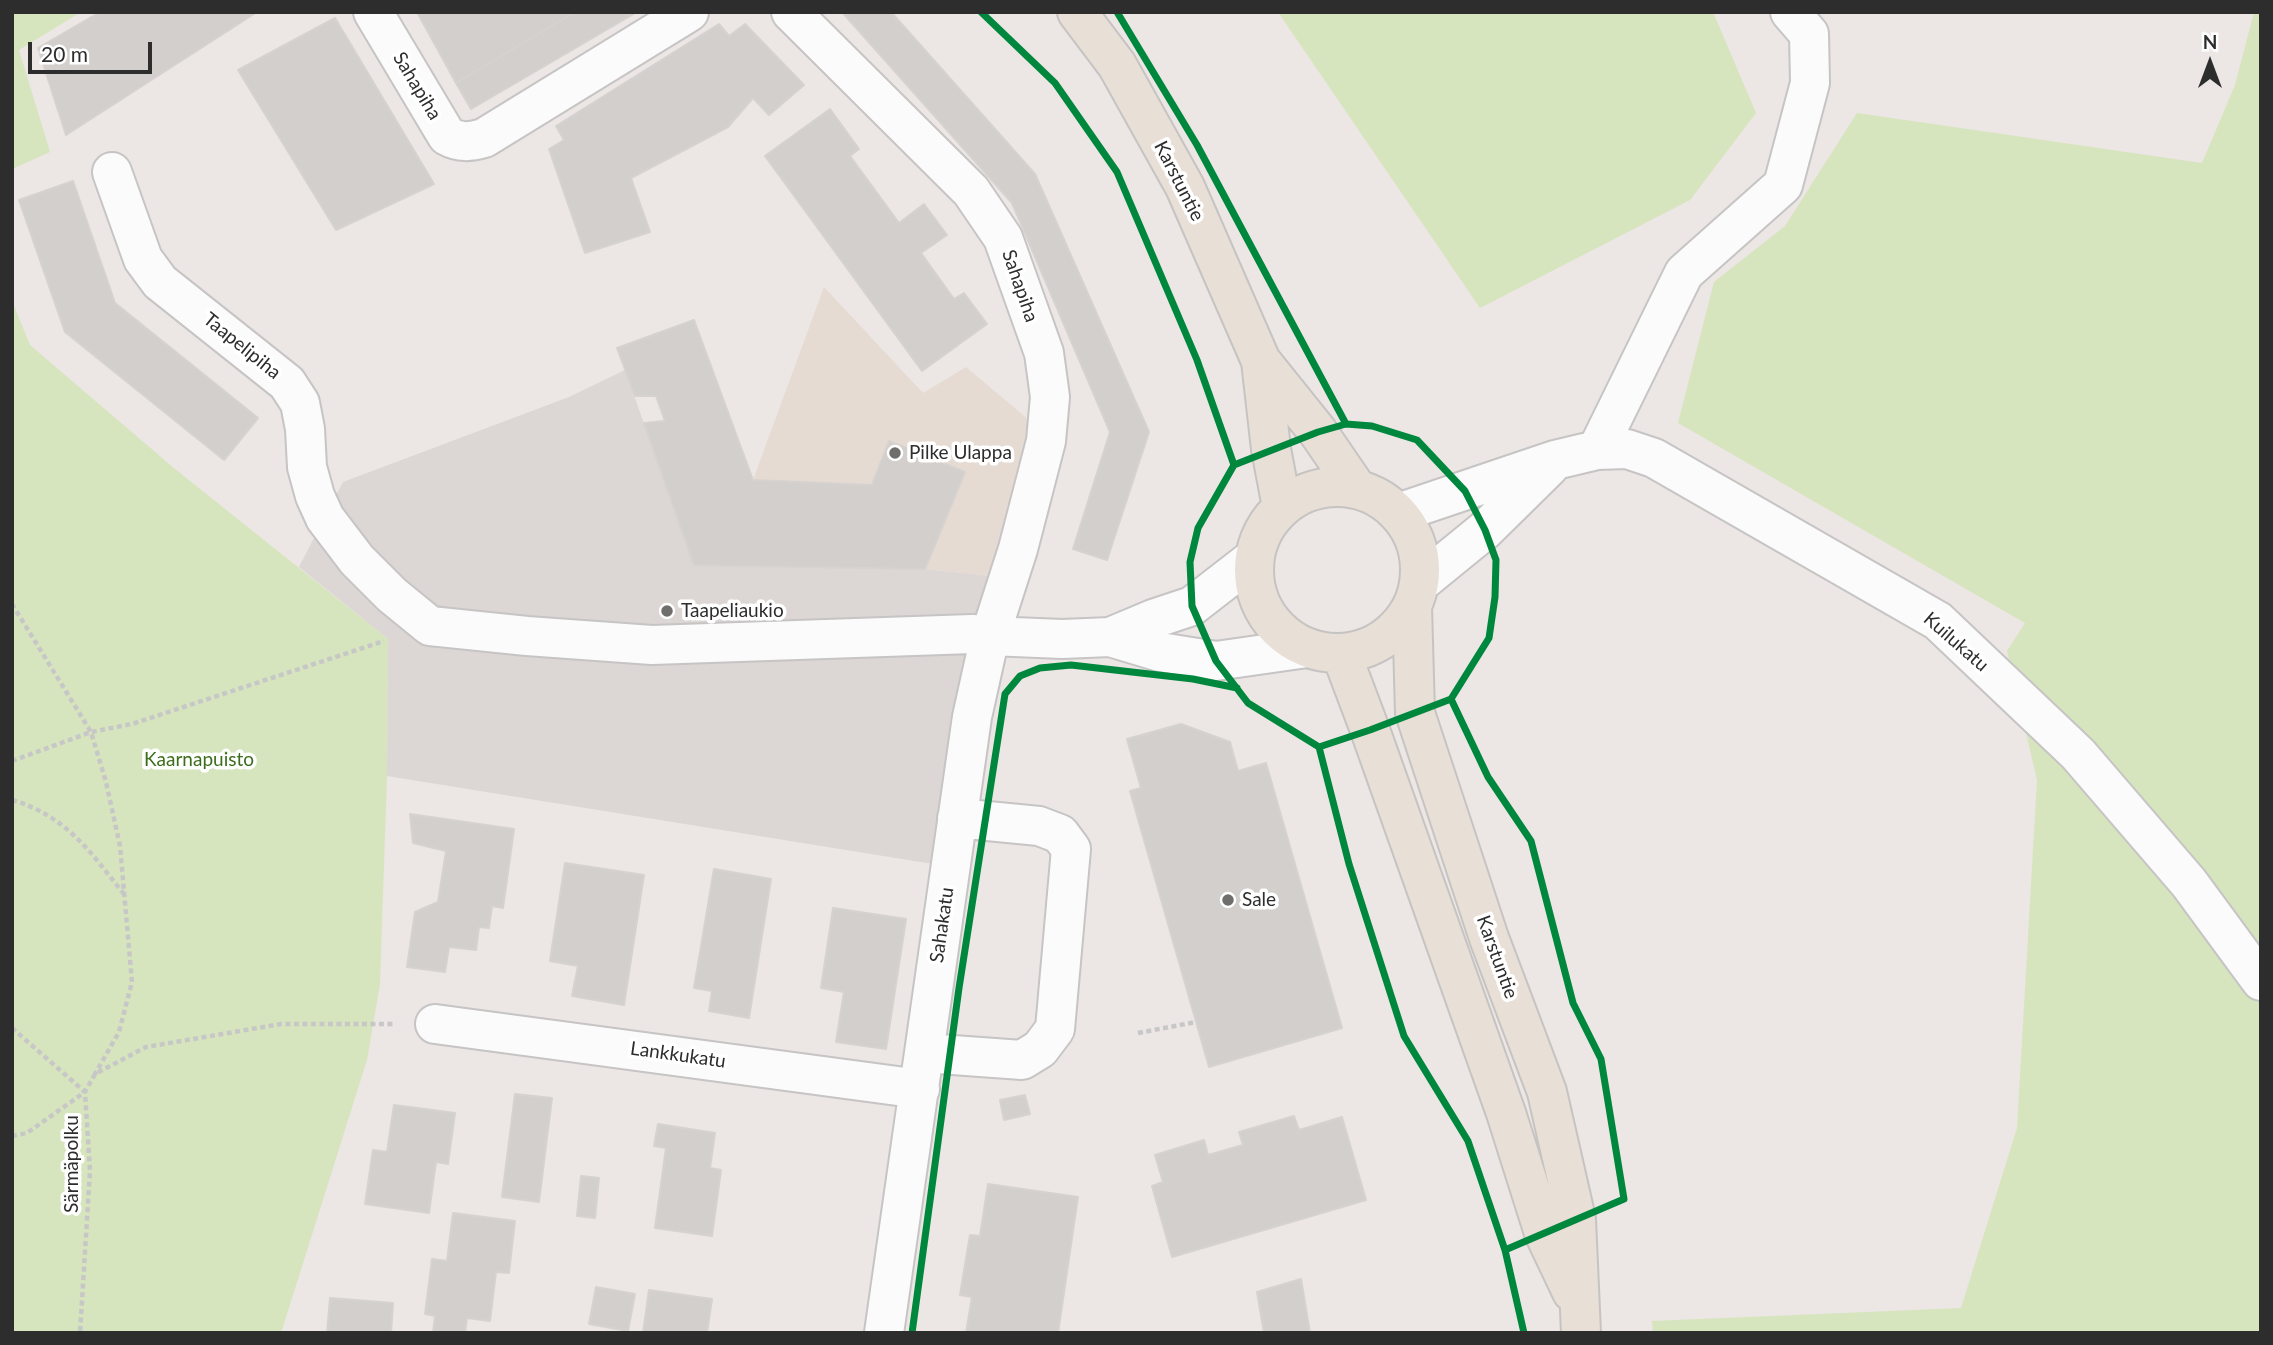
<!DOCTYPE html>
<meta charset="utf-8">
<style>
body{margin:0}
#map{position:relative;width:2273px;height:1345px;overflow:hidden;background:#ece6e4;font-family:Lato,sans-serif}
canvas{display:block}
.frame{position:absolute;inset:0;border:14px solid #2d2d2d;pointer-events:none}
.north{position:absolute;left:2175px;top:28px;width:70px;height:70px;-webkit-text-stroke:5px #fff;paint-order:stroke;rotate:0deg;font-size:19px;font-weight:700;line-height:28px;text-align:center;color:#2d2d2d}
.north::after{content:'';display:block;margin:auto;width:24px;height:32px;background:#2d2d2d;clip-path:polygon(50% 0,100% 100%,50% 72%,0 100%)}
.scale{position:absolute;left:28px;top:42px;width:124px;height:32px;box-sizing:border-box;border:4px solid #2d2d2d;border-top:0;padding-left:9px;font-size:21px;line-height:24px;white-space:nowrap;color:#2d2d2d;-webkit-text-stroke:5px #fff;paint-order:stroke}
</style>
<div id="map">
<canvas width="2273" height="1345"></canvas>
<div class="frame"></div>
<div class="north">N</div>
<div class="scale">20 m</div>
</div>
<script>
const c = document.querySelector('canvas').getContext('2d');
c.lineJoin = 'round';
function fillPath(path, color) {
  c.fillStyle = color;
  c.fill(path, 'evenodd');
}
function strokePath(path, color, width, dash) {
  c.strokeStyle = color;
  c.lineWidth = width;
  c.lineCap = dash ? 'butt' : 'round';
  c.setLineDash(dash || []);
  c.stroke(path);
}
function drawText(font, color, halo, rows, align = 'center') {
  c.font = font + ' Lato,sans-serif';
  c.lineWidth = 7;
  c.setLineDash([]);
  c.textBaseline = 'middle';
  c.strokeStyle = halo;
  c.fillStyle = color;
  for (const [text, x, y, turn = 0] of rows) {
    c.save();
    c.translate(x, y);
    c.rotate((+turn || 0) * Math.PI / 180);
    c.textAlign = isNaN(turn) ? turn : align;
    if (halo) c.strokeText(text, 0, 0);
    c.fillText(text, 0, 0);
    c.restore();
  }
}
fillPath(new Path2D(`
 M 824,287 L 923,393 L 966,367 L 1036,426 L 990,576 L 925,569 L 694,565 L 753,480 Z`), '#e6dbd2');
fillPath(new Path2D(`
 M 12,12 L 81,12 L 19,50 L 50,152 L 12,169 Z
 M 1278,12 L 1713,12 L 1756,113 L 1690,200 L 1480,308 Z
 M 2254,12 L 2261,12 L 2261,1333 L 1653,1333 L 1652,1321 L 1961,1308 L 2017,1128 L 2037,780 L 2007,651 L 2025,623 L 1678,423 L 1714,282 L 1785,226 L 1857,113 L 2202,163 L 2235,85 Z
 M 12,301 L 30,345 L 175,469 L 388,639 L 387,776 L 380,984 L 367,1060 L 281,1333 L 12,1333 Z`), '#d6e5bd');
fillPath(new Path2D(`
 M 625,370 L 694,565 L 925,569 L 990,576 L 933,864 L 387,776 L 388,639 L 299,567 L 343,482 L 569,397 Z`), '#dcd6d4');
const building = new Path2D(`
 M 100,12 L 257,12 L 66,135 L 38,48 Z
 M 417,12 L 575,12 L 456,83 Z
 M 575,12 L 637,12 L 471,109 L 456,83 Z
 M 842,12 L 891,12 L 1035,174 L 1149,432 L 1107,560 L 1073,549 L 1110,432 L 1012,203 Z
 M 335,18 L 434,184 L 336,230 L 238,70 Z
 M 719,24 L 729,36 L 745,24 L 804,85 L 769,115 L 753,98 L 728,127 L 631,178 L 650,232 L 585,253 L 549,149 L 564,140 L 556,126 Z
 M 830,109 L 859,149 L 850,156 L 899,223 L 924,204 L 947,235 L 921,253 L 954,299 L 964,293 L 987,324 L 922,371 L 765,156 Z
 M 73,181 L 115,303 L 258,418 L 224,460 L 65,332 L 19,200 Z
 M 694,320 L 753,480 L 872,485 L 889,441 L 965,472 L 925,569 L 694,565 L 644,423 L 665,421 L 656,396 L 635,396 L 617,348 Z
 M 1181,724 L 1230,742 L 1238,771 L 1266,763 L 1342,1028 L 1209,1067 L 1130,791 L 1141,788 L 1127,739 Z
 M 410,814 L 514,829 L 503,908 L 492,906 L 489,928 L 479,927 L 476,950 L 449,947 L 445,972 L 407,967 L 415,912 L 438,902 L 446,851 L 413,843 Z
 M 565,863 L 644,875 L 624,1005 L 572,996 L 578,966 L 550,961 Z
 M 714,869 L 771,879 L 749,1018 L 709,1011 L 712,991 L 694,988 Z
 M 833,908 L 906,919 L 886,1049 L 836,1042 L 844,992 L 821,988 Z
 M 515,1094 L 552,1098 L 539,1202 L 502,1197 Z
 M 1025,1095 L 1030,1114 L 1004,1120 L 1000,1100 Z
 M 394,1105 L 455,1113 L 448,1164 L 436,1162 L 429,1213 L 365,1204 L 373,1150 L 387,1152 Z
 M 1294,1116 L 1299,1130 L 1342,1117 L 1366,1200 L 1172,1257 L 1152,1186 L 1163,1182 L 1155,1155 L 1204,1140 L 1208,1155 L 1243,1145 L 1239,1132 Z
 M 658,1124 L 715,1133 L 710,1168 L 721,1170 L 712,1236 L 655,1228 L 666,1148 L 654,1146 Z
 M 581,1176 L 599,1178 L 595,1218 L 577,1216 Z
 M 988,1184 L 1078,1197 L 1058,1333 L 966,1333 L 972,1297 L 960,1295 L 970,1235 L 980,1236 Z
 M 453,1213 L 515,1221 L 509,1273 L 496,1272 L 490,1321 L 467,1318 L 465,1333 L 433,1332 L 435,1316 L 425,1314 L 432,1259 L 447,1261 Z
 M 1301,1279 L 1310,1333 L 1264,1333 L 1257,1292 Z
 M 596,1287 L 635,1294 L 628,1331 L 589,1324 Z
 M 649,1290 L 712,1299 L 707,1333 L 643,1333 Z
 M 330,1298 L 393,1303 L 391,1333 L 327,1333 Z`);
fillPath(building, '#d2cfcd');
strokePath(building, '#d6d2d0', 2);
const minor = new Path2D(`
 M 373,12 L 447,136 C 460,143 470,142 484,138 L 689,12
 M 112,172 L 143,259 L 160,282 L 287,383 L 300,403 L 305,429 L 307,467 L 315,496 L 325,518 L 357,560 L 392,595 L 430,626 L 527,636 L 652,645 L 972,634 L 990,636 L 1018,549 L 1046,441 L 1050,397 L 1044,353 L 1003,238 L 971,191 L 791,12
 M 1597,450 L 1684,273 L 1783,185 L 1810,83 L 1809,34 L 1790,12
 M 1398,513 L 1555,460 L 1597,450 L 1627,449 L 1654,458 L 1938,621 L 2078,754 L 2189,883 L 2261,981
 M 1420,583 L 1485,530 L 1549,467
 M 1110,637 L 1153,619 L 1192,606 L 1254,558
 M 435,1024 L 920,1089
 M 925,1053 L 1022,1060 L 1040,1049 L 1055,1029 L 1071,849 L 1060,834 L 1039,826 L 957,818
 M 884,1333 L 972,717 L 990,636 L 1062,639 L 1110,637 L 1160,652 L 1216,661 L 1307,648`);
const major = new Path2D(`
 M 1077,12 L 1117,65 L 1185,187 L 1261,361 L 1318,432 L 1357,489
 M 1261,361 L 1271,449 L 1282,507
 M1254 570a83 83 0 1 1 166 0a83 83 0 1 1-166 0Z
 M 1412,607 L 1415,713 L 1489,938 L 1547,1092 L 1576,1219 L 1581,1333
 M 1341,653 L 1370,730 L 1506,1113 L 1544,1233 L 1572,1292`);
strokePath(minor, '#c6c4c4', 42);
strokePath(major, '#c6c4c3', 42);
strokePath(new Path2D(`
 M 12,604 L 91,732 L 106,782 L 120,846 L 132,982 L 119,1032 L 95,1074
 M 12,761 L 91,732 L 132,724 L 384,641
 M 12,800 C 67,816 90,852 124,894
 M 12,1028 L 85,1092 L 90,1171 L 80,1333
 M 1138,1033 L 1196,1022
 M 12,1136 L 27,1133 L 85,1092 L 95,1074 L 146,1047 L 281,1024 L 396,1024`), '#c8c7c7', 4.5, [5, 3.5]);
strokePath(minor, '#fcfbfb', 38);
strokePath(major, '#e8dfd6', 38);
strokePath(new Path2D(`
 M 981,12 L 1055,83 L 1117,172 L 1197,360 L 1234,465 L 1198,528 L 1190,562 L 1192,606 L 1216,661 L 1248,703 L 1319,747 L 1349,864 L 1404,1036 L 1468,1141 L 1505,1250 L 1524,1333
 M 1117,12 L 1197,145 L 1346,424
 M 1234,465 L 1318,432 L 1346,424 L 1372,426 L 1417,440 L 1465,491 L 1485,530 L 1496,560 L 1495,597 L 1489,638 L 1451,699 L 1370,730 L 1319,747
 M 1451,699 L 1488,777 L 1531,841 L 1573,1003 L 1601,1059 L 1624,1199 L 1505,1250
 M 912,1333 L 959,988 L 1005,694 L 1020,676 L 1040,668 L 1071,665 L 1193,679 L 1237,688`), '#00873e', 7);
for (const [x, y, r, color] of [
 [895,453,7,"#706e6d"],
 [667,611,7,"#706e6d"],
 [1228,900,7,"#706e6d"]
]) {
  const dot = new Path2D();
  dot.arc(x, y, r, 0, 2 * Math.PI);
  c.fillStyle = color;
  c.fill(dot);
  strokePath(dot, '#fff', 2.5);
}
drawText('19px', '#2d2d2d', '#fff', [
 ["Sahapiha",417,86,59],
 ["Karstuntie",1179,181,63],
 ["Sahapiha",1020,286,71],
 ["Taapelipiha",242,346,39],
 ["Kuilukatu",1956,642,41],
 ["Sahakatu",942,925,-82],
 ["Karstuntie",1497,957,70],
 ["Lankkukatu",678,1055,8],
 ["Särmäpolku",72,1164,-90]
]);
drawText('19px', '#2d2d2d', '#fff', [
 ["Pilke Ulappa",909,453],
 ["Taapeliaukio",681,611],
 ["Sale",1242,900]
], 'left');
drawText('19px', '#3c6d1b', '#fff', [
 ["Kaarnapuisto",199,760]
]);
</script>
